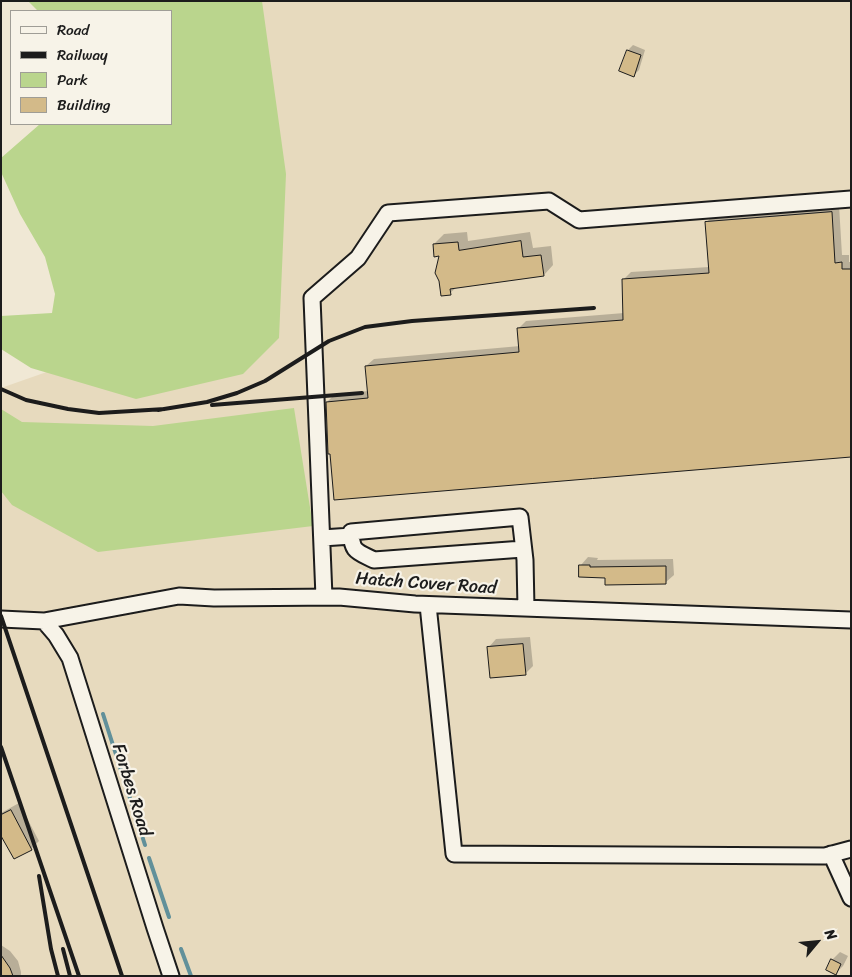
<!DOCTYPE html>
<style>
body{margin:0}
#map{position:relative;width:852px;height:977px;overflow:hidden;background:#f0e8d5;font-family:Sriracha,sans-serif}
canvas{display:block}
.frame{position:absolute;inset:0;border:2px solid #1c1c1c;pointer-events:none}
.legend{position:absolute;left:10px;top:10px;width:162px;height:115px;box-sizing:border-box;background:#f7f3e8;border:1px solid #9f9d96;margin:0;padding:6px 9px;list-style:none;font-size:15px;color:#1c1c1c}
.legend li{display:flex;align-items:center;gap:10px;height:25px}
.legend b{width:25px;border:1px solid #9f9d96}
.north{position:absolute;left:792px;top:917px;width:50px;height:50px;-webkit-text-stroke:4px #f7f3e8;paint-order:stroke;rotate:62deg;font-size:14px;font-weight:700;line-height:20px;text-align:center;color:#1c1c1c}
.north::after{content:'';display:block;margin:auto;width:18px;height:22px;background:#1c1c1c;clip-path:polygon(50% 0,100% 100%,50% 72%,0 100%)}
</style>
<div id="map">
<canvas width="852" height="977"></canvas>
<div class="frame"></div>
<ul class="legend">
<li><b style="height:6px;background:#f7f3e8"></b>Road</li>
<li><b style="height:6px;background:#1c1c1c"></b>Railway</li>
<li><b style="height:14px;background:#bad58d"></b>Park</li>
<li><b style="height:14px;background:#d3ba89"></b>Building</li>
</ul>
<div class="north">N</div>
</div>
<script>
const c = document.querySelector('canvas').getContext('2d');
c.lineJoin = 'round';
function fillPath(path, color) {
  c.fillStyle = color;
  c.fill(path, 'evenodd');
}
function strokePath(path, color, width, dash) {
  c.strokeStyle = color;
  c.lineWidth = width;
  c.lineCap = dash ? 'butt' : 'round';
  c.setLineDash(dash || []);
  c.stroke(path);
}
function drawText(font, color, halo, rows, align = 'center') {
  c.font = font + ' Sriracha,sans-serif';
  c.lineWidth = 4.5;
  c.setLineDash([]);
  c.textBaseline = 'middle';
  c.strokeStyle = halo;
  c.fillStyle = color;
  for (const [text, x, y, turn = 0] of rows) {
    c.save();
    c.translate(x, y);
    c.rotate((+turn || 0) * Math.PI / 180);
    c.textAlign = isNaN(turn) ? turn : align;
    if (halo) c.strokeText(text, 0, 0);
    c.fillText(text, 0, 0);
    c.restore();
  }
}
fillPath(new Path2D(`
 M 206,1 L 851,1 L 851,976 L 1,976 L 1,388 L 178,326 Z`), '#e7dabe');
fillPath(new Path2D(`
 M 28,1 L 262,1 L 286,174 L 279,338 L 243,374 L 136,399 L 31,368 L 1,349 L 1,316 L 52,313 L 55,294 L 45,257 L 20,214 L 1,172 L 1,158 L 40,124 L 171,124 L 171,11 L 38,11 Z
 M 294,408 L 313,526 L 98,552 L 12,505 L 1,491 L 1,409 L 22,422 L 153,426 Z`), '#bad58d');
fillPath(new Path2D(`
 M 633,45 L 645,50 L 639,70 L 634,75 L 628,50 Z
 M 839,205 L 842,255 L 849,255 L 849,262 L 851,262 L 851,455 L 327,402 L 335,394 L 369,391 L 366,366 L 374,359 L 520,346 L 518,329 L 526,321 L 624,313 L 623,280 L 631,272 L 709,267 L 706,223 L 713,215 Z
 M 467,232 L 468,241 L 530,232 L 533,248 L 551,246 L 553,265 L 544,275 L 457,287 L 450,293 L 441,255 L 434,244 L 444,234 Z
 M 588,557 L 598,558 L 597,560 L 673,559 L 674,575 L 666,582 L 606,577 L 581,565 Z
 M 530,637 L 533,666 L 525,674 L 489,647 L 496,639 Z
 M 19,803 L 39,841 L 31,849 L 1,833 L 1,813 Z
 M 1,945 L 10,951 L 18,961 L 21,972 L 21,976 L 1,976 Z
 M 840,952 L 848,956 L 843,966 L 835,974 L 827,970 L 832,960 Z`), '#0003');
strokePath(new Path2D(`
 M 103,714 L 145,845
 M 149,858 L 169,917
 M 181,949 L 191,976`), '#61909a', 4);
const building = new Path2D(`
 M 627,50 L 641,55 L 634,77 L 619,71 Z
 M 832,212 L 835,263 L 842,262 L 842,269 L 851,269 L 851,457 L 334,500 L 330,454 L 328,454 L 326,402 L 368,398 L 365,366 L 519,352 L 517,328 L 623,320 L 622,279 L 709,273 L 705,222 Z
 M 521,241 L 523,257 L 541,255 L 544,276 L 450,289 L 451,295 L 441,296 L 439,281 L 435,273 L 439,256 L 434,257 L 433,244 L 458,242 L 459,250 Z
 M 579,565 L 590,565 L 590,567 L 666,566 L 666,584 L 605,585 L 605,578 L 579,577 Z
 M 523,644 L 526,675 L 490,678 L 487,647 Z
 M 11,810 L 32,850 L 14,859 L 1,836 L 1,815 Z
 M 1,955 L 10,968 L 13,976 L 1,976 Z
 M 831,959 L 841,964 L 836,975 L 826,970 Z`);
fillPath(building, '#d3ba89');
strokePath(building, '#1c1c1c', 1);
const minor = new Path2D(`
 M 322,538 L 352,536
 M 523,549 L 374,560 C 356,551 352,552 351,532 L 520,517 L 525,560 L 526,608
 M 324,597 L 312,298 L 358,258 L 388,213 L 549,201 L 579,220 L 851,199
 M 428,605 L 454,854 L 825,856 L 851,849
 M 1,619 L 44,621 L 179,596 L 214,598 L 339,597 L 415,604 L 851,620
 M 44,621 L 56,635 L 70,658 L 155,928 L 171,976
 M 831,854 L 851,898`);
strokePath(minor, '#1c1c1c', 19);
strokePath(minor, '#f7f3e8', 15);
strokePath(new Path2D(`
 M 1,389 L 26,400 L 68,409 L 99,413 L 165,409
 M 212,405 L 362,393
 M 158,410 L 207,402 L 237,393 L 265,381 L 329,341 L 365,327 L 412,321 L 594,308
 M 1,616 L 122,976
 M 1,747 L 79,976
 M 39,876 L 51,949 L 58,976
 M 63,949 L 70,976`), '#1c1c1c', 4);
drawText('18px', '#1c1c1c', '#f7f3e8', [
 ["Hatch Cover Road",426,584,4],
 ["Forbes Road",131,790,73]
]);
</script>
